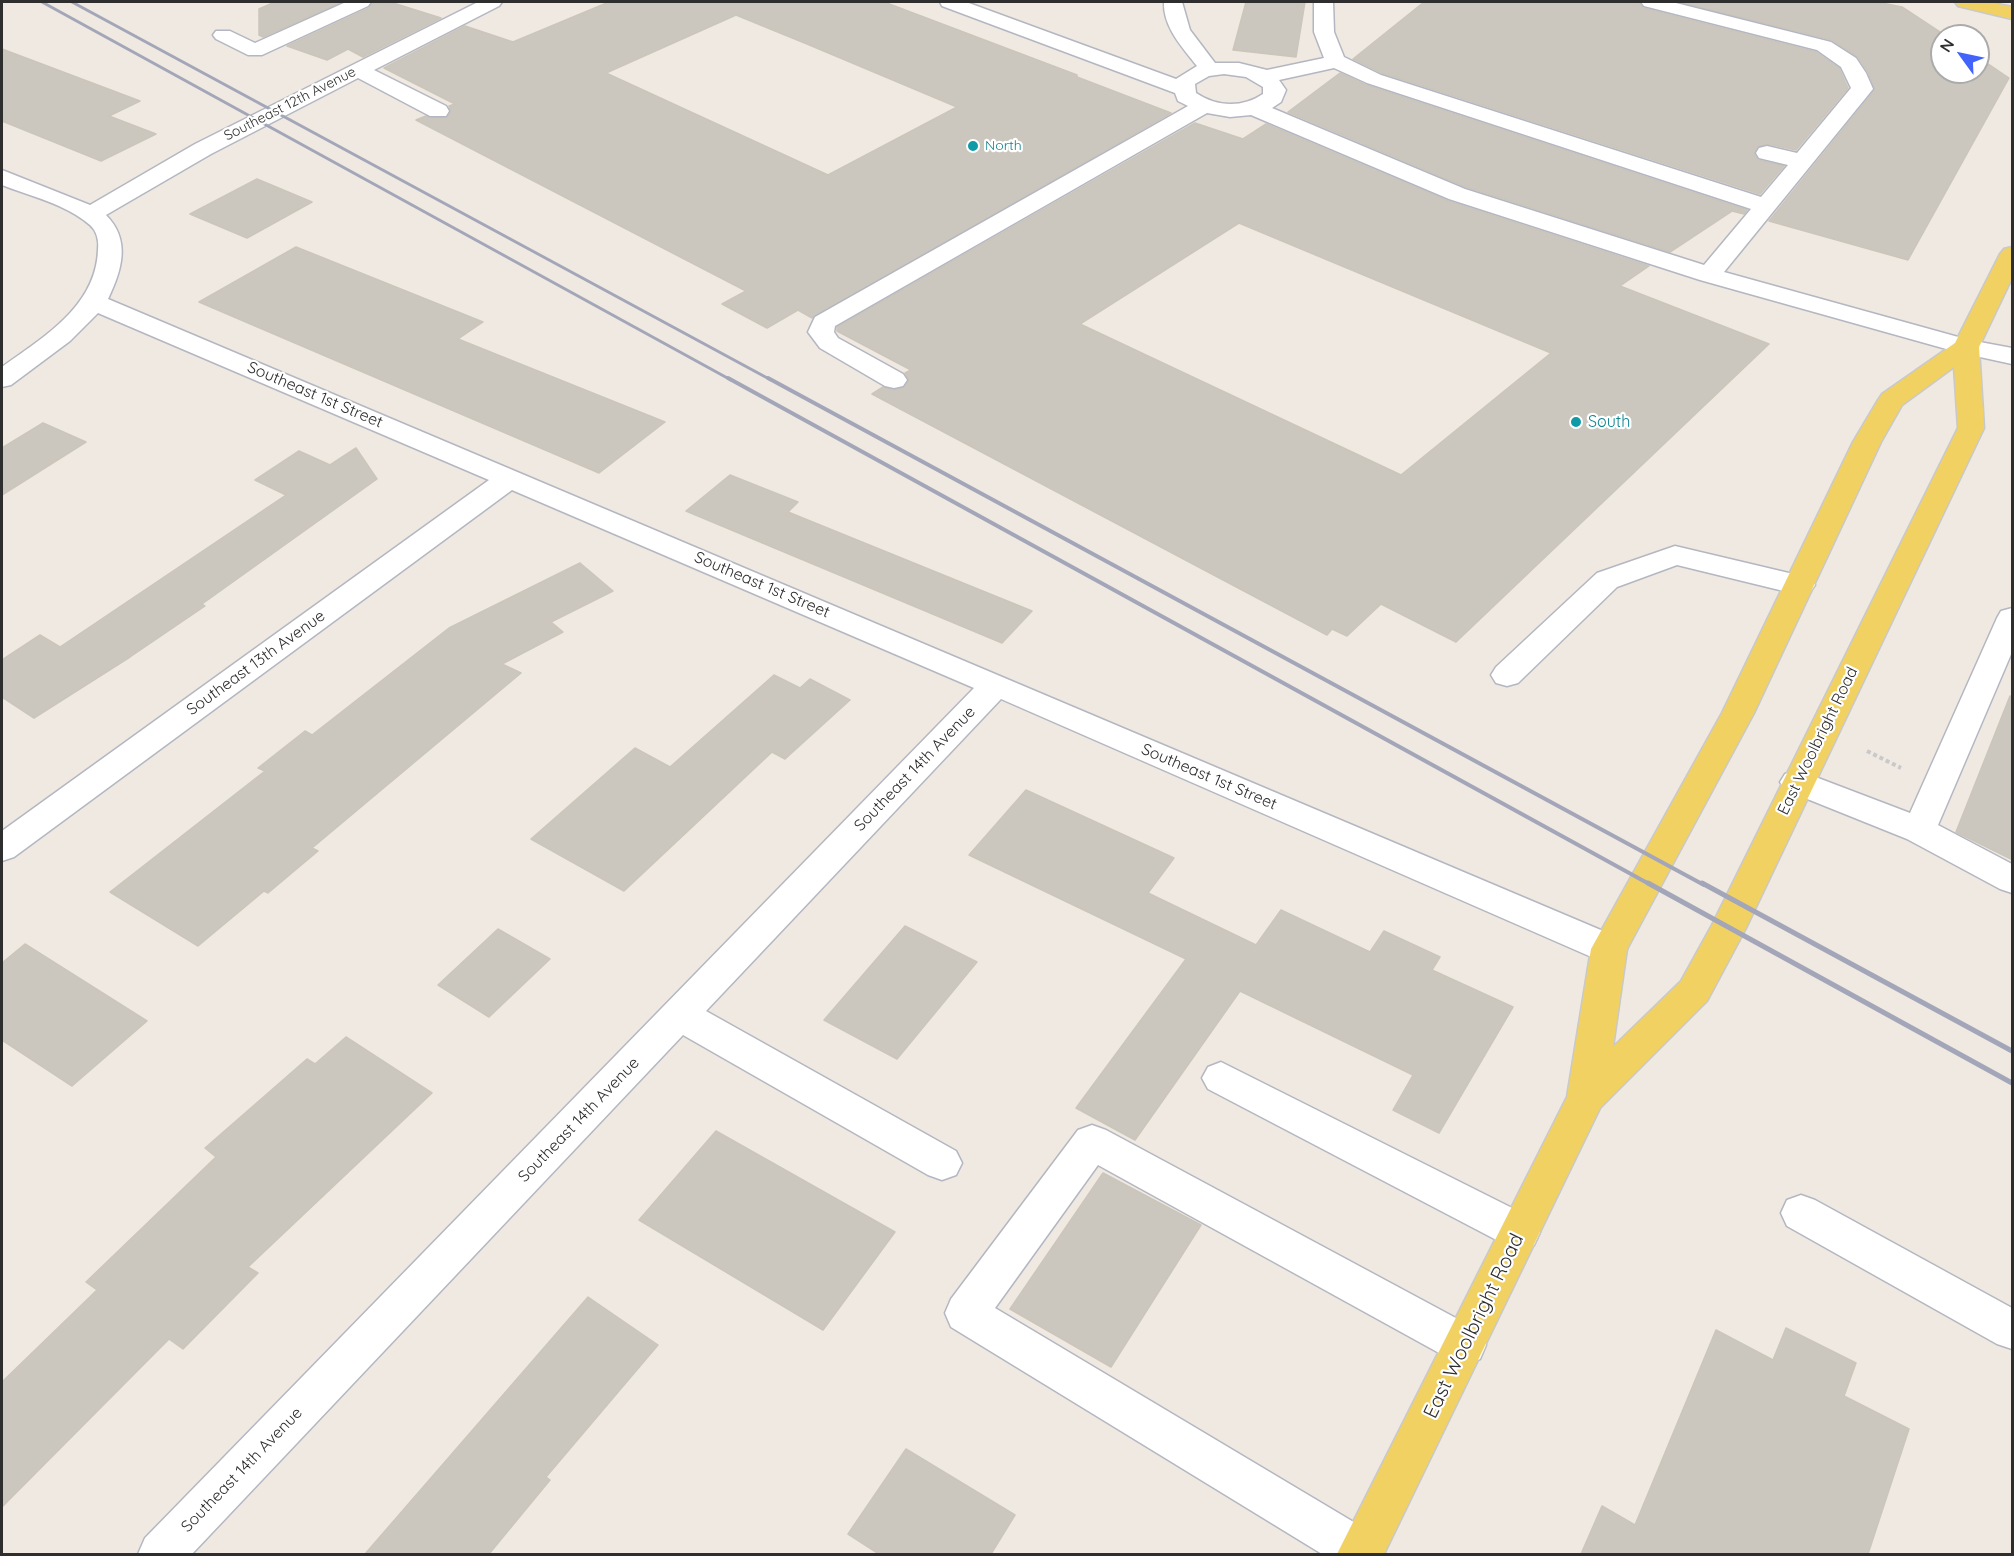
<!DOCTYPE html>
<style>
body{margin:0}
#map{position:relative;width:2014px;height:1556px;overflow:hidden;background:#efe9e1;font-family:Quicksand,sans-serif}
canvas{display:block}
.frame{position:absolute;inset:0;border:3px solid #2e2e2e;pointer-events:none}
.north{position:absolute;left:1930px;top:24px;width:60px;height:60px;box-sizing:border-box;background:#fff;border:2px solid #ababab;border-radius:50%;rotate:303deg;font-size:16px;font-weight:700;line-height:24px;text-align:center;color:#2e2e2e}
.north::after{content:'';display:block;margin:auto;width:21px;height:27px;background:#4264fb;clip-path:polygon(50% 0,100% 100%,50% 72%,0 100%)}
</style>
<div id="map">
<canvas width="2014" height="1556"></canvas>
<div class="frame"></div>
<div class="north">N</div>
</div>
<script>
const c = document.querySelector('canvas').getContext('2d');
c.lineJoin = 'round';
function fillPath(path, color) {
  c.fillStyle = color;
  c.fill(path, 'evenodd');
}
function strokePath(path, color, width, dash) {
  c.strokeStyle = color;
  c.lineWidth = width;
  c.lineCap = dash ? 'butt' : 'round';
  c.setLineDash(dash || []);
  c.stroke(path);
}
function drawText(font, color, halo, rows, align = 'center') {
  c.font = font + ' Quicksand,sans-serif';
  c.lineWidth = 4.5;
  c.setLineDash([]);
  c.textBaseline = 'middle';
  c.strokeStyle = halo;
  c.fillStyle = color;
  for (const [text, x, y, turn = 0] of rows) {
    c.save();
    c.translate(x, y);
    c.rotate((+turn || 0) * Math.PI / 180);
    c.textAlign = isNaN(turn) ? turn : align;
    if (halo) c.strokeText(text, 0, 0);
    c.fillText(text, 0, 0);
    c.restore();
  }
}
const building = new Path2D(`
 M 275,2 L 342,2 L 263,37 L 259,35 L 259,9 Z
 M 373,2 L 390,2 L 441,18 L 363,57 L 348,49 L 327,60 L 287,46 L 369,8 Z
 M 609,2 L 884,2 L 1077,75 L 1077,77 L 1171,113 L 812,318 L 798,310 L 767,328 L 722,304 L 746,291 L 416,120 L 426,116 L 446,118 L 451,112 L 449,106 L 455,104 L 384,68 L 465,26 L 513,42 ZM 736,15 L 807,44 L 957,107 L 828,175 L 606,73 Z
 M 1246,2 L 1305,2 L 1296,57 L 1233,50 Z
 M 1424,2 L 1639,2 L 1643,8 L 1816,52 L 1839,68 L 1848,88 L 1796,150 L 1768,144 L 1757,147 L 1754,154 L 1758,160 L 1784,166 L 1760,194 L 1382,73 L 1353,59 Z
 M 1679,2 L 1877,2 L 1902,7 L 1946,36 L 1942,36 L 1942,72 L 1978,72 L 1978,57 L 2009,78 L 1908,260 L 1769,221 L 1875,90 L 1868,72 L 1858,57 L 1832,40 Z
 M 2,49 L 140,101 L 109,116 L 156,134 L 101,161 L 2,121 Z
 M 1340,73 L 1366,85 L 1747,210 L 1744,214 L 1732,211 L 1670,252 L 1466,187 L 1288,112 Z
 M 1195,123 L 1243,139 L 1266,124 L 1448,201 L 1649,266 L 1620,286 L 1769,344 L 1456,642 L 1381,604 L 1347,636 L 1332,629 L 1327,635 L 872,394 L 883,387 L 894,390 L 903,388 L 909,381 L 905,373 L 911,370 L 837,331 L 837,327 ZM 1239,223 L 1330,261 L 1551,353 L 1401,475 L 1080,324 Z
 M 257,179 L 312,202 L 247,238 L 190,214 Z
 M 296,247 L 483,322 L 458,339 L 665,422 L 599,473 L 199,302 Z
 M 43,423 L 86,442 L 2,495 L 2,448 Z
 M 356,448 L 377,479 L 202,604 L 205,606 L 130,657 L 34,718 L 2,697 L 2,660 L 40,635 L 60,647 L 286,495 L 255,480 L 299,451 L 330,465 Z
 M 730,475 L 798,502 L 788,512 L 1032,611 L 1002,643 L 686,511 Z
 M 580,563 L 613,591 L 551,622 L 563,632 L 502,664 L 521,673 L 312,848 L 318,851 L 268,893 L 264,891 L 198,946 L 110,892 L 265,771 L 258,768 L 305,731 L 312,735 L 449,628 Z
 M 774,675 L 800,688 L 810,679 L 850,700 L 785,759 L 772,752 L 624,891 L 531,839 L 635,748 L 670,767 Z
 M 2010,696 L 2013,697 L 2013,860 L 1956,832 Z
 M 1026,790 L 1174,858 L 1148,893 L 1256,945 L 1281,910 L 1370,952 L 1384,931 L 1440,957 L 1432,970 L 1513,1007 L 1439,1133 L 1393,1110 L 1413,1075 L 1240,991 L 1135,1140 L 1076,1108 L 1186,959 L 969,855 Z
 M 905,926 L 977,962 L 897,1059 L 824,1020 Z
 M 498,929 L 550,959 L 489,1017 L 438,985 Z
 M 25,944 L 147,1021 L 72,1086 L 2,1040 L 2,963 Z
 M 346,1037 L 432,1093 L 248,1267 L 258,1273 L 183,1349 L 169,1339 L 2,1507 L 2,1382 L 97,1290 L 86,1282 L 216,1157 L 205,1148 L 307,1059 L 315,1064 Z
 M 716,1131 L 895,1232 L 823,1330 L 639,1220 Z
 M 1103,1173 L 1201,1225 L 1111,1367 L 1010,1309 Z
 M 588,1297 L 658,1345 L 546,1477 L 550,1480 L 489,1554 L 365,1554 Z
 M 1786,1328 L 1856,1363 L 1844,1396 L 1909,1429 L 1868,1554 L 1581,1554 L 1602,1506 L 1635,1525 L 1716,1330 L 1773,1360 Z
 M 906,1449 L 1015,1515 L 991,1554 L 879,1554 L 848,1534 Z`);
fillPath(building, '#cbc7bf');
strokePath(building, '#cbc5ba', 1.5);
const minor = new Path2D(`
 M 346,2 L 371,2 L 368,6 L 262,55 L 248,55 L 216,39 L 213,35 L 216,31 L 230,31 L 255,43 Z
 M 478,2 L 502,2 L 499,6 L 374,70 L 446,106 L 449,111 L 446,116 L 430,116 L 358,78 L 211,154 L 106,215 C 131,240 122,270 108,299 L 1622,939 L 1627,949 L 1622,959 L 1609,963 L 1596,959 L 1001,699 L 706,1011 L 956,1151 L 962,1163 L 956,1175 L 942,1180 L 928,1175 L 683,1035 L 192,1554 L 138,1554 L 145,1538 L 974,688 L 512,490 L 14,857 L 2,861 L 2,831 L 489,480 L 98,313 L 70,341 L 11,385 L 2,387 L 2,367 C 42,338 96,307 98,250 C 99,241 97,231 90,225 C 66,204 30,196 2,185 L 2,170 L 90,205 L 195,144 Z
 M 940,2 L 966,2 L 1176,79 L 1197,66 C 1182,47 1163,27 1164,2 L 1182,2 L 1190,30 L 1215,63 L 1239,63 L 1267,70 L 1324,58 L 1314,32 L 1314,2 L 1333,2 L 1334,32 L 1344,57 L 1381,75 L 1761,197 L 1788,165 L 1759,158 L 1756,153 L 1759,148 L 1767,146 L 1797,153 L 1851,88 L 1841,67 L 1817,50 L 1644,6 L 1641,2 L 1672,2 L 1831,42 L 1856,58 L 1866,73 L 1873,89 L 1724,272 L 1969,340 L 2012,348 L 2012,364 L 1957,352 L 1700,280 L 1449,199 L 1251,115 L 1230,117 L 1207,113 L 835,326 L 834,332 L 838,338 L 903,374 L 907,380 L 903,386 L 894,388 L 885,386 L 820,348 L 808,332 L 815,317 L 1188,106 L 1178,101 L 1175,93 L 942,6 ZM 1334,68 L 1367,83 L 1751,209 L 1704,265 L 1465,189 L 1272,108 L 1281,102 L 1286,90 L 1279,80 ZM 1224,74 L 1246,77 L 1263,87 L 1263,94 C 1242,108 1217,107 1196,93 L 1195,84 L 1209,76 Z
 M 1675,546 L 1810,578 L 1815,585 L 1810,592 L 1800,595 L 1677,565 L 1617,587 L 1518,683 L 1507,686 L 1496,683 L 1491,675 L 1496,667 L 1597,573 Z
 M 2012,608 L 2012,652 L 1938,825 L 2012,864 L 2012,893 L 2000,889 L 1907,839 L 1785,790 L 1780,782 L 1785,774 L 1797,770 L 1910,813 L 1997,618 L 2001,611 Z
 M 1221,1062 L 1534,1219 L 1540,1232 L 1534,1245 L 1520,1250 L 1506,1245 L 1208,1089 L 1202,1078 L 1208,1067 Z
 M 1092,1125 L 1106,1130 L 1480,1331 L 1486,1345 L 1480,1359 L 1465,1365 L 1450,1359 L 1098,1165 L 995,1308 L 1377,1536 L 1383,1554 L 1322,1554 L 951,1327 L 945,1313 L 951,1299 L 1078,1130 Z
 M 1801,1195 L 1815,1200 L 2012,1308 L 2012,1349 L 1997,1344 L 1787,1226 L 1781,1213 L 1787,1200 Z`);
const major = new Path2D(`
 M 1955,2 L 1988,2 L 2012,7 L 2012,19 L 1958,6 Z
 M 2012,247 L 2012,278 L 1979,347 L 1984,428 L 1746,928 L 1707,1001 L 1600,1108 L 1384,1554 L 1337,1554 L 1567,1097 L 1591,949 L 1722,713 L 1853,442 L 1878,400 L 1882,394 L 1955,343 L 2000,254 L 2004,249 ZM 1954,367 L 1958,428 L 1712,925 L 1681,981 L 1613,1047 L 1627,949 L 1754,713 L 1881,442 L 1902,405 Z`);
strokePath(minor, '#b4b7c1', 3);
strokePath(major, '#c9c9c9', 3);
strokePath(new Path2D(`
 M 1867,751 L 1901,768`), '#c9c9c9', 4, [4, 3]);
fillPath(minor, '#fff');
fillPath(major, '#f2d163');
strokePath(new Path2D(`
 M 42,2 L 731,380
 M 72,2 L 771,380`), '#a3a6b8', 3);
strokePath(new Path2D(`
 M 728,378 L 1651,885
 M 768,378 L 1704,885`), '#a3a6b8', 4);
strokePath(new Path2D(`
 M 1648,883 L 2012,1083
 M 1702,883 L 2012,1051`), '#a3a6b8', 5);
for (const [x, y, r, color] of [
 [973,146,6,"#0f9aa8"],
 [1576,422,6,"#0f9aa8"]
]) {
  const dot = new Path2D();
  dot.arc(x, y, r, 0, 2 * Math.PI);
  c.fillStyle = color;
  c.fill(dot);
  strokePath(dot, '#fff', 2);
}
drawText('14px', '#2e2e2e', '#fff', [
 ["Southeast 12th Avenue",290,104,-27]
]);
drawText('14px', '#0d838f', '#fff', [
 ["North",985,146]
], 'left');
drawText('16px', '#2e2e2e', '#fff', [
 ["Southeast 1st Street",315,395,23],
 ["Southeast 1st Street",762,585,23],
 ["Southeast 13th Avenue",256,663,-36],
 ["East Woolbright Road",1818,741,-64],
 ["Southeast 14th Avenue",915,769,-46],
 ["Southeast 1st Street",1209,777,23],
 ["Southeast 14th Avenue",579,1120,-46],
 ["Southeast 14th Avenue",242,1470,-46]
]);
drawText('16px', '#0d838f', '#fff', [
 ["South",1588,422]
], 'left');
drawText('20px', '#2e2e2e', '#fff', [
 ["East Woolbright Road",1474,1326,-64]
]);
</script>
